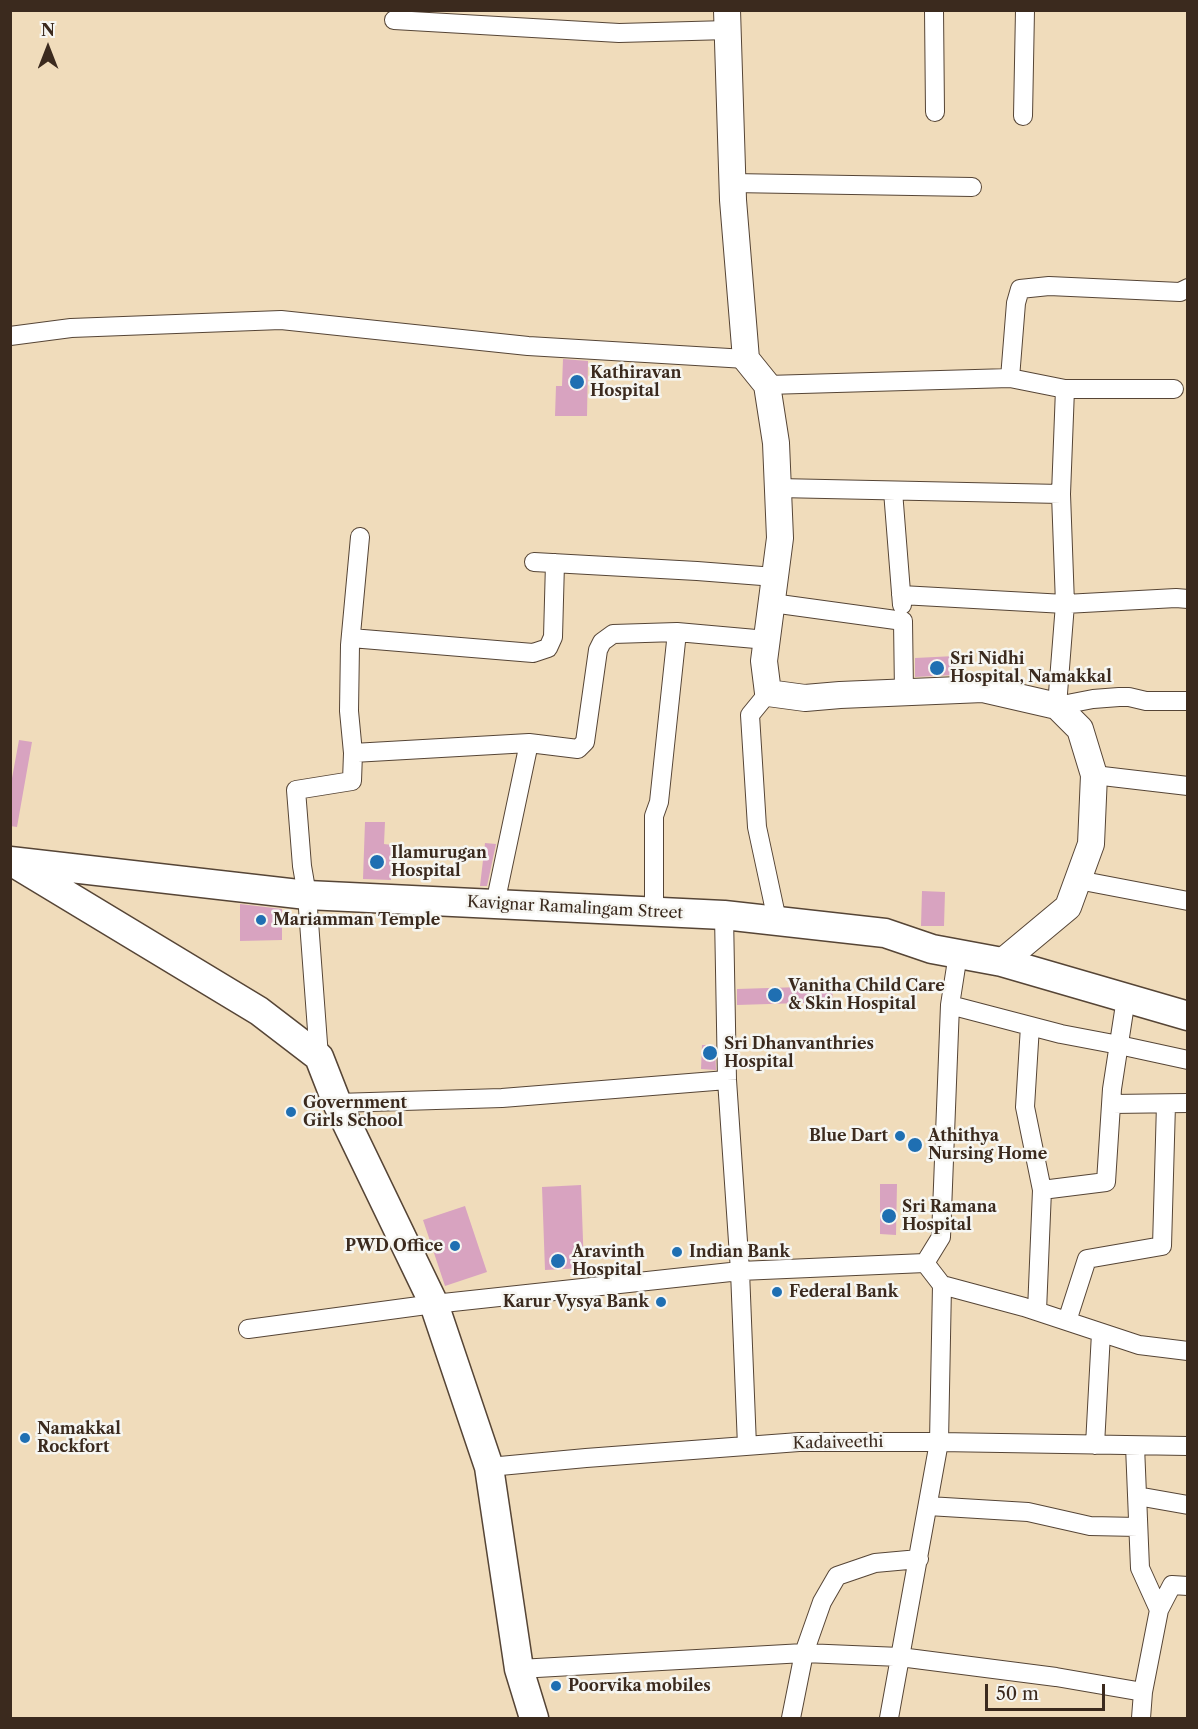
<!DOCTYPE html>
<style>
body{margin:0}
#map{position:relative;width:1198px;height:1729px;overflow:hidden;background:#f0dcbb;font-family:"Libre Caslon Text",serif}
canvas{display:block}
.frame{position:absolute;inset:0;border:12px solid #3b2a1e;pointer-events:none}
.north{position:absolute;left:18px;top:18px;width:60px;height:60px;-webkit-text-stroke:4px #f6f6f2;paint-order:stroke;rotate:0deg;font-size:16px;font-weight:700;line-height:24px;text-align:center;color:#3b2a1e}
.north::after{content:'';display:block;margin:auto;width:21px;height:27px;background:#3b2a1e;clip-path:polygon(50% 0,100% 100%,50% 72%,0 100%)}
.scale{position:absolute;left:985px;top:1684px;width:120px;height:27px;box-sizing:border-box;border:3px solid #3b2a1e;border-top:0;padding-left:8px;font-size:18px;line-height:21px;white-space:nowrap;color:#3b2a1e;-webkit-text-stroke:4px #f6f6f2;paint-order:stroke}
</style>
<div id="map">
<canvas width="1198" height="1729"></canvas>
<div class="frame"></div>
<div class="north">N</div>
<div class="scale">50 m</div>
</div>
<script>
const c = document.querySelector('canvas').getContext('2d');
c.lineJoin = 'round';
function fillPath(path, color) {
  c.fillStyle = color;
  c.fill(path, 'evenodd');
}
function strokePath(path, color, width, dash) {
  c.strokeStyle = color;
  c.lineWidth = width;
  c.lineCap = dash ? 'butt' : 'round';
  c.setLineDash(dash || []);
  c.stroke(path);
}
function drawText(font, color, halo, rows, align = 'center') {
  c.font = font + ' "Libre Caslon Text",serif';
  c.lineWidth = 5;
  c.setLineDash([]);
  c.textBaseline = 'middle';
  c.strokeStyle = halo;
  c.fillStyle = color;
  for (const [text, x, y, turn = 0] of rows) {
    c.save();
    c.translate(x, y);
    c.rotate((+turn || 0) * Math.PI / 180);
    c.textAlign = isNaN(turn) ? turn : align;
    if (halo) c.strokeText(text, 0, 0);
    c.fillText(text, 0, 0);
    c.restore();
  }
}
fillPath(new Path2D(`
 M 563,359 L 588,361 L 587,416 L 555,416 L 556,386 L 562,386 Z
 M 955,656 L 955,675 L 915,677 L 915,658 Z
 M 19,740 L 32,742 L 17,827 L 10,826 L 10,789 Z
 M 365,822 L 385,822 L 384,844 L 392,845 L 391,880 L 363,879 Z
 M 485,843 L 496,844 L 487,886 L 480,886 Z
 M 922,891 L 945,892 L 944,926 L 921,926 Z
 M 240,904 L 282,909 L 282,940 L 240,941 Z
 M 832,986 L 833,1002 L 737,1005 L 737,989 Z
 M 702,1045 L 715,1045 L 716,1070 L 701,1069 Z
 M 880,1184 L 897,1184 L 896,1235 L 880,1234 Z
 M 581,1185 L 584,1268 L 545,1270 L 542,1187 Z
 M 465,1206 L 487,1272 L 445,1286 L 423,1220 Z`), '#d8a3c0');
const street = new Path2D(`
 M 934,10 L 935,112
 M 394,20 L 619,33 L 728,30
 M 1023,116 L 1025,10
 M 732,183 L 972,187
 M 10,336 L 71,328 L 281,320 L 528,346 L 746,359
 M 1010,378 L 1016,303 L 1020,289 L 1049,286 L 1180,292 L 1188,288
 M 767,385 L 1010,378 L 1065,389 L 1174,389
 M 1065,389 L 1061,494 L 1065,604 L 1057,706 L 1093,699 L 1119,697 L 1129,697 L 1146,701 L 1188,701
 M 778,488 L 1061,494
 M 893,491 L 902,605
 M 360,537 L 350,645 L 349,711 L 353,753 L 529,743 L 495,904
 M 534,562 L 697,571 L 775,577
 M 901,595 L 1065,604 L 1176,598 L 1188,599
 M 772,603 L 903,621 L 904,692
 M 351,638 L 533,653 L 548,648 L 553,637 L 555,563
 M 768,693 L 750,715 L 757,827 L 777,920
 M 529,743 L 578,749 L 585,742 L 598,650 L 602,642 L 613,634 L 677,632
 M 1094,775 L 1188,786
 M 1078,880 L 1188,901
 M 654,911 L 654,816 L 659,802 L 677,632 L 767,640
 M 724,915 L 727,1080 L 740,1271 L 747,1446
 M 950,1005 L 1061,1034 L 1119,1045 L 1188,1060
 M 1030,1026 L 1025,1107 L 1042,1190 L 1037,1311
 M 319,1057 L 307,895 L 302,866 L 296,790 L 352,781 L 353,753
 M 337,1103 L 502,1098 L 727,1080
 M 1112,1104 L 1188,1103
 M 1042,1190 L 1106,1182 L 1112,1089 L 1126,998
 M 942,1285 L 1024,1307 L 1139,1345 L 1188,1351
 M 1067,1321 L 1087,1259 L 1162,1246 L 1166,1104
 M 248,1329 L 434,1304 L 740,1271 L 925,1263 L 941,1237 L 950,1005 L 958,954
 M 1095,1445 L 1101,1333
 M 1135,1446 L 1140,1568 L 1159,1610 L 1143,1692 L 1141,1718
 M 489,1467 L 586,1458 L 799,1442 L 939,1442 L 1188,1446
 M 1137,1496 L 1188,1505
 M 928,1506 L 1028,1512 L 1090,1526 L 1138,1527
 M 1159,1610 L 1172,1585 L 1188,1586
 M 519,1669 L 804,1653 L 900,1657 L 1056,1677 L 1143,1692
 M 791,1718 L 804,1653 L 822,1602 L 837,1576 L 875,1563 L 919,1559
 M 889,1718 L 939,1442 L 942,1285 L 925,1263`);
const secondary = new Path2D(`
 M 727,10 L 733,200 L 746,359 L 767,385 L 776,443 L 780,538 L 764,661 L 768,693 L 805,698 L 840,695 L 983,689 L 1057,706 L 1080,729 L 1094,775 L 1091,844 L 1068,907 L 1002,962`);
const primary = new Path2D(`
 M 10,861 L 307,895 L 724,915 L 885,933 L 932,949 L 1002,962 L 1188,1016
 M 19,866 L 259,1011 L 319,1057 L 337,1103 L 434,1304 L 489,1467 L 519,1669 L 534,1718`);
strokePath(street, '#564536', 20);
strokePath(secondary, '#564536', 28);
strokePath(primary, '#564536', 31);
strokePath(street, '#fff', 18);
strokePath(secondary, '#fff', 26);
strokePath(primary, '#fff', 28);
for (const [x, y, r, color] of [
 [577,382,8,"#1f6fb2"],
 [937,668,8,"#1f6fb2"],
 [377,862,8,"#1f6fb2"],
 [261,920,6,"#1f6fb2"],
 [775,995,8,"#1f6fb2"],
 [710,1053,8,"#1f6fb2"],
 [291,1112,6,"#1f6fb2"],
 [900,1136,6,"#1f6fb2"],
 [915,1145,8,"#1f6fb2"],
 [889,1216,8,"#1f6fb2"],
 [455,1246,6,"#1f6fb2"],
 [677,1252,6,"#1f6fb2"],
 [558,1261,8,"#1f6fb2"],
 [777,1292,6,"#1f6fb2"],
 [661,1302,6,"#1f6fb2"],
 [25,1438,6,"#1f6fb2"],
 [556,1686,6,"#1f6fb2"]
]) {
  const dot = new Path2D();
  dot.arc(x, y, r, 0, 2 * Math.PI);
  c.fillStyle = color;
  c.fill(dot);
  strokePath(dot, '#f6f6f2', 2);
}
drawText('bold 16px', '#3b2a1e', '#f6f6f2', [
 ["Kathiravan",590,373],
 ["Hospital",590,391],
 ["Sri Nidhi",950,659],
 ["Hospital, Namakkal",950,677],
 ["Ilamurugan",391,853],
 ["Hospital",391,871],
 ["Mariamman Temple",273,920],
 ["Vanitha Child Care",788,986],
 ["& Skin Hospital",788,1004],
 ["Sri Dhanvanthries",724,1044],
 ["Hospital",724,1062],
 ["Government",303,1103],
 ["Girls School",303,1121],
 ["Blue Dart",888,1136,"right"],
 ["Athithya",928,1136],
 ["Nursing Home",928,1154],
 ["Sri Ramana",902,1207],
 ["Hospital",902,1225],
 ["PWD Office",443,1246,"right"],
 ["Aravinth",572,1252],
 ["Hospital",572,1270],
 ["Indian Bank",689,1252],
 ["Federal Bank",789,1292],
 ["Karur Vysya Bank",649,1302,"right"],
 ["Namakkal",37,1429],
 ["Rockfort",37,1447],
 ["Poorvika mobiles",568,1686]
], 'left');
drawText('16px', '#3b2a1e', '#f6f6f2', [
 ["Kavignar Ramalingam Street",575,908,3],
 ["Kadaiveethi",838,1443,-1]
]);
</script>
